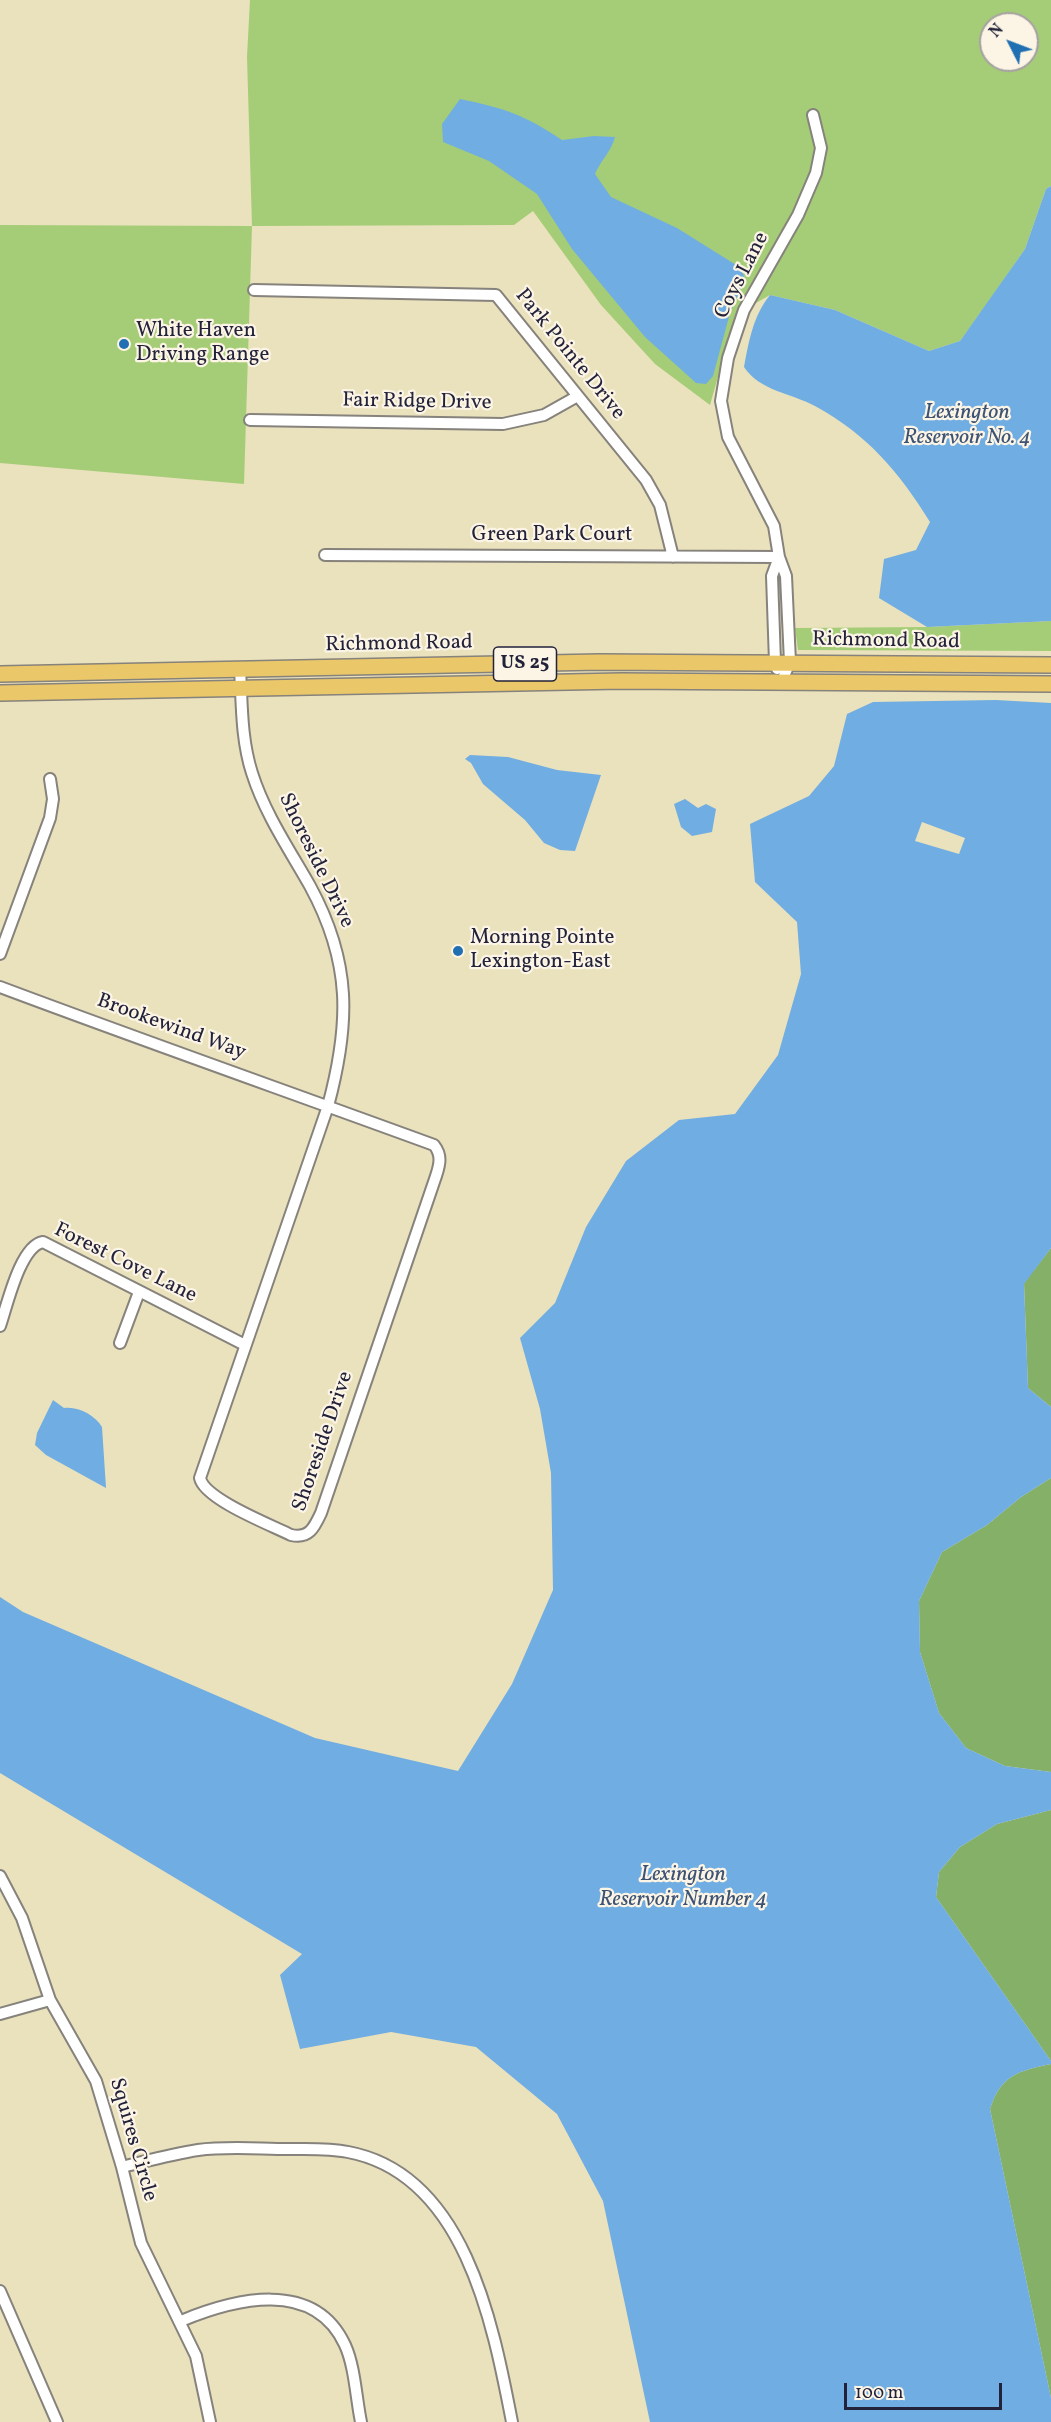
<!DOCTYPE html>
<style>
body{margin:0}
#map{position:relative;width:1051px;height:2422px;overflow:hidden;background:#eae1bd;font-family:Vollkorn,serif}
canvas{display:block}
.north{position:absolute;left:979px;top:12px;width:60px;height:60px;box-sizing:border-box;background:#fcf5e5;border:2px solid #a5a1a1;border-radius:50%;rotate:312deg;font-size:16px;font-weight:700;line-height:24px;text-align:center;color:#22223b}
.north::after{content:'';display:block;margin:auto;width:21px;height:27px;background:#1f6fb2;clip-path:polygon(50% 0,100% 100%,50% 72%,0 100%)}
.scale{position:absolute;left:844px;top:2383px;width:158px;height:27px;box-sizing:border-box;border:3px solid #22223b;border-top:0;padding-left:8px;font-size:18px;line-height:21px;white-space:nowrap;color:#22223b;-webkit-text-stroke:4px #fcf5e5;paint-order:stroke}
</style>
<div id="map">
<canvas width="1051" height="2422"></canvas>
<div class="north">N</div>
<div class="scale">100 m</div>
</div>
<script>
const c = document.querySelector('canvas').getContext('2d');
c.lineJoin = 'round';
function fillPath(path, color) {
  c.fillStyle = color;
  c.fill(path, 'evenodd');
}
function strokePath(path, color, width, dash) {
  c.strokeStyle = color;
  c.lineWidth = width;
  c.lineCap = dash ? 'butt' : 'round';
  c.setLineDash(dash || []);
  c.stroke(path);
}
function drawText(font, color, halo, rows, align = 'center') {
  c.font = font + ' Vollkorn,serif';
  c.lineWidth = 4.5;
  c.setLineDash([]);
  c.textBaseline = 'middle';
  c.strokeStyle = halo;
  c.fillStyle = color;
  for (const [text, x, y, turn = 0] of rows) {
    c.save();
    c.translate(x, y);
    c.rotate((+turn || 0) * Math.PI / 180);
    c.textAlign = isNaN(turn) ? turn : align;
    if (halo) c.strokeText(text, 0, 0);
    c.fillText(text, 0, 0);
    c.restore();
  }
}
fillPath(new Path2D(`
 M 250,0 L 1051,0 L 1051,186 L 1046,189 L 1025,249 L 988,302 L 960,341 L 929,351 L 835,310 L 770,295 L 740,312 L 731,331 L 710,405 L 655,364 L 601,305 L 533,211 L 514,225 L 252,226 L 244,484 L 0,463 L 0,225 L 252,226 L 247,57 ZM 991,24 L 1027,24 L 1027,60 L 991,60 Z
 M 1051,621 L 1051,651 L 798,650 L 795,628 L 927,627 Z`), '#a5cd77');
fillPath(new Path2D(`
 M 1051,1248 L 1051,1407 L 1028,1388 L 1024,1283 Z
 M 1051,1478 L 1051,1772 L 1005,1766 L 966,1748 L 939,1713 L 920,1652 L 919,1601 L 942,1552 L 987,1525 L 1021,1497 Z
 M 1051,1810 L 1051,2061 L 936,1897 L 939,1872 L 960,1847 L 997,1824 Z
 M 1051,2064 L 1051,2398 L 990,2109 C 1001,2075 1018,2071 1051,2064 Z`), '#84b068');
fillPath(new Path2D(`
 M 460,99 C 504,108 525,115 562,140 L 594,136 L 615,137 C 611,152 601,160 595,174 L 611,197 L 677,228 L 741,268 L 745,279 L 730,313 L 713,376 L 706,384 L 696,383 L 645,337 L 572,249 L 537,194 L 489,161 L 443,142 L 442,124 Z
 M 1051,186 L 1051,621 L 927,627 L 879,598 L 884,559 L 916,550 L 930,522 C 899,472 868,435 815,406 C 791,393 760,391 744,367 C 749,341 753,316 770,295 L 835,310 L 929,351 L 960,341 L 1025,249 L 1046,189 Z
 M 996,700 L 1051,703 L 1051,1248 L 1024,1284 L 1028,1388 L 1051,1407 L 1051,1478 L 1021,1497 L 987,1525 L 942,1552 L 919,1601 L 920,1652 L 939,1713 L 966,1748 L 1005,1766 L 1051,1772 L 1051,1810 L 997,1824 L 960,1847 L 939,1872 L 936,1897 L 1051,2061 L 1051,2064 C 1018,2071 1001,2075 990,2109 L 1051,2398 L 1051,2422 L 650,2422 L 603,2201 L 557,2114 L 476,2047 L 391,2032 L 300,2049 L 280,1975 L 302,1954 L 0,1773 L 0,1597 L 23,1612 L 315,1738 L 458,1771 L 512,1684 L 553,1590 L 551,1473 L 540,1409 L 520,1338 L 555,1303 L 586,1227 L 626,1161 L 679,1120 L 735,1114 L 778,1055 L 801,974 L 797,922 L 755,882 L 750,824 L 809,796 L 834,766 L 847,714 L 873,702 Z
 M 470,755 L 508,757 L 557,770 L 601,775 L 575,851 L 560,850 L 544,843 L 525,820 L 483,784 L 471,763 L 465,759 Z
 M 685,799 L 698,808 L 706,804 L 716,809 L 712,832 L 692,836 L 681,827 L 674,804 Z
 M 53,1400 L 64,1408 C 78,1406 95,1415 102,1427 L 106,1488 L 46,1455 L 35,1445 L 37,1433 Z`), '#70ade2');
fillPath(new Path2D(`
 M 922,822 L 965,838 L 959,854 L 915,841 Z`), '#eae1bd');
const minor = new Path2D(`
 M 254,290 L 496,295 L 646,480 L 660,505 L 673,557
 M 250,420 L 503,424 L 544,415 L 576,397
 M 325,555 L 779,557
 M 777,669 L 775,662 L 772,576 L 779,557
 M 782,681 L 790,662 L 786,576 L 779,557 L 774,526 L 728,437 L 721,401 L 728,358 L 744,310 L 798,215 L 816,173 L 821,148 L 813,115
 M 0,954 L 50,818 L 53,799 L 50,779
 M 0,987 C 144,1041 289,1092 434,1145 C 442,1155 440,1164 436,1176 L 321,1513 C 314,1528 309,1539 291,1535 C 271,1525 204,1499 200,1478 L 328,1106 C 350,1024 352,963 310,886 C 289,849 265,814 252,773 C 241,739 242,703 240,669
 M 0,1326 C 7,1306 20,1246 43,1242 L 245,1345
 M 120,1343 L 139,1292
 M 0,1876 L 22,1918 L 50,2000 L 96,2081 L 122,2167 L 141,2243 L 196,2356 L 210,2422
 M 0,2014 L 50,2000
 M 122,2167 C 147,2161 172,2154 198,2150 C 228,2146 259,2149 289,2149 C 308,2149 329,2148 348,2152 C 465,2174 493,2324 512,2422
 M 0,2291 L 57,2422
 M 181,2321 C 234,2299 314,2278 345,2345 C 355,2367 356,2398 361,2422`);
const highway = new Path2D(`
 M 0,674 L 599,662 L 1051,665
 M 0,693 L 621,681 L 1051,684`);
strokePath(minor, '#86827c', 14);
strokePath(highway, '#86827c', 18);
strokePath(minor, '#fff', 10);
strokePath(highway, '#eac769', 15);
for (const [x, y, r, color] of [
 [124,344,6,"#1f6fb2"],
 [458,951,6,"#1f6fb2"]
]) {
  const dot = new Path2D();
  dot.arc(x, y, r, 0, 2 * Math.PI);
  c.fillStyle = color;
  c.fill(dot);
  strokePath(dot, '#fcf5e5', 2);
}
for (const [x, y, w] of [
 [525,664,63]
]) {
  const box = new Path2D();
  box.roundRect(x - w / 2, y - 17, w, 34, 4.5);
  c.fillStyle = '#fcf5e5';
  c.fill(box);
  strokePath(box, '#22223b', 1.5);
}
drawText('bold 20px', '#22223b', null, [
 ["US 25",525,664]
]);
drawText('21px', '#22223b', '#fcf5e5', [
 ["Coys Lane",743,276,-63],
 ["Park Pointe Drive",569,355,51],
 ["Fair Ridge Drive",417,403,1],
 ["Green Park Court",552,536],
 ["Richmond Road",886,642,1],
 ["Richmond Road",399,645,-1],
 ["Shoreside Drive",315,861,64],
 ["Brookewind Way",171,1028,20],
 ["Forest Cove Lane",125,1264,26],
 ["Shoreside Drive",324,1442,-71],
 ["Squires Circle",132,2140,74]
]);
drawText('21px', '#22223b', '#fcf5e5', [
 ["White Haven",136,332],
 ["Driving Range",136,356],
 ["Morning Pointe",470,939],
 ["Lexington-East",470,963]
], 'left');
drawText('italic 22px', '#3d5375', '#fcf5e5', [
 ["Lexington",967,414],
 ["Reservoir No. 4",967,439],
 ["Lexington",683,1876],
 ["Reservoir Number 4",683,1901]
]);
</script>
